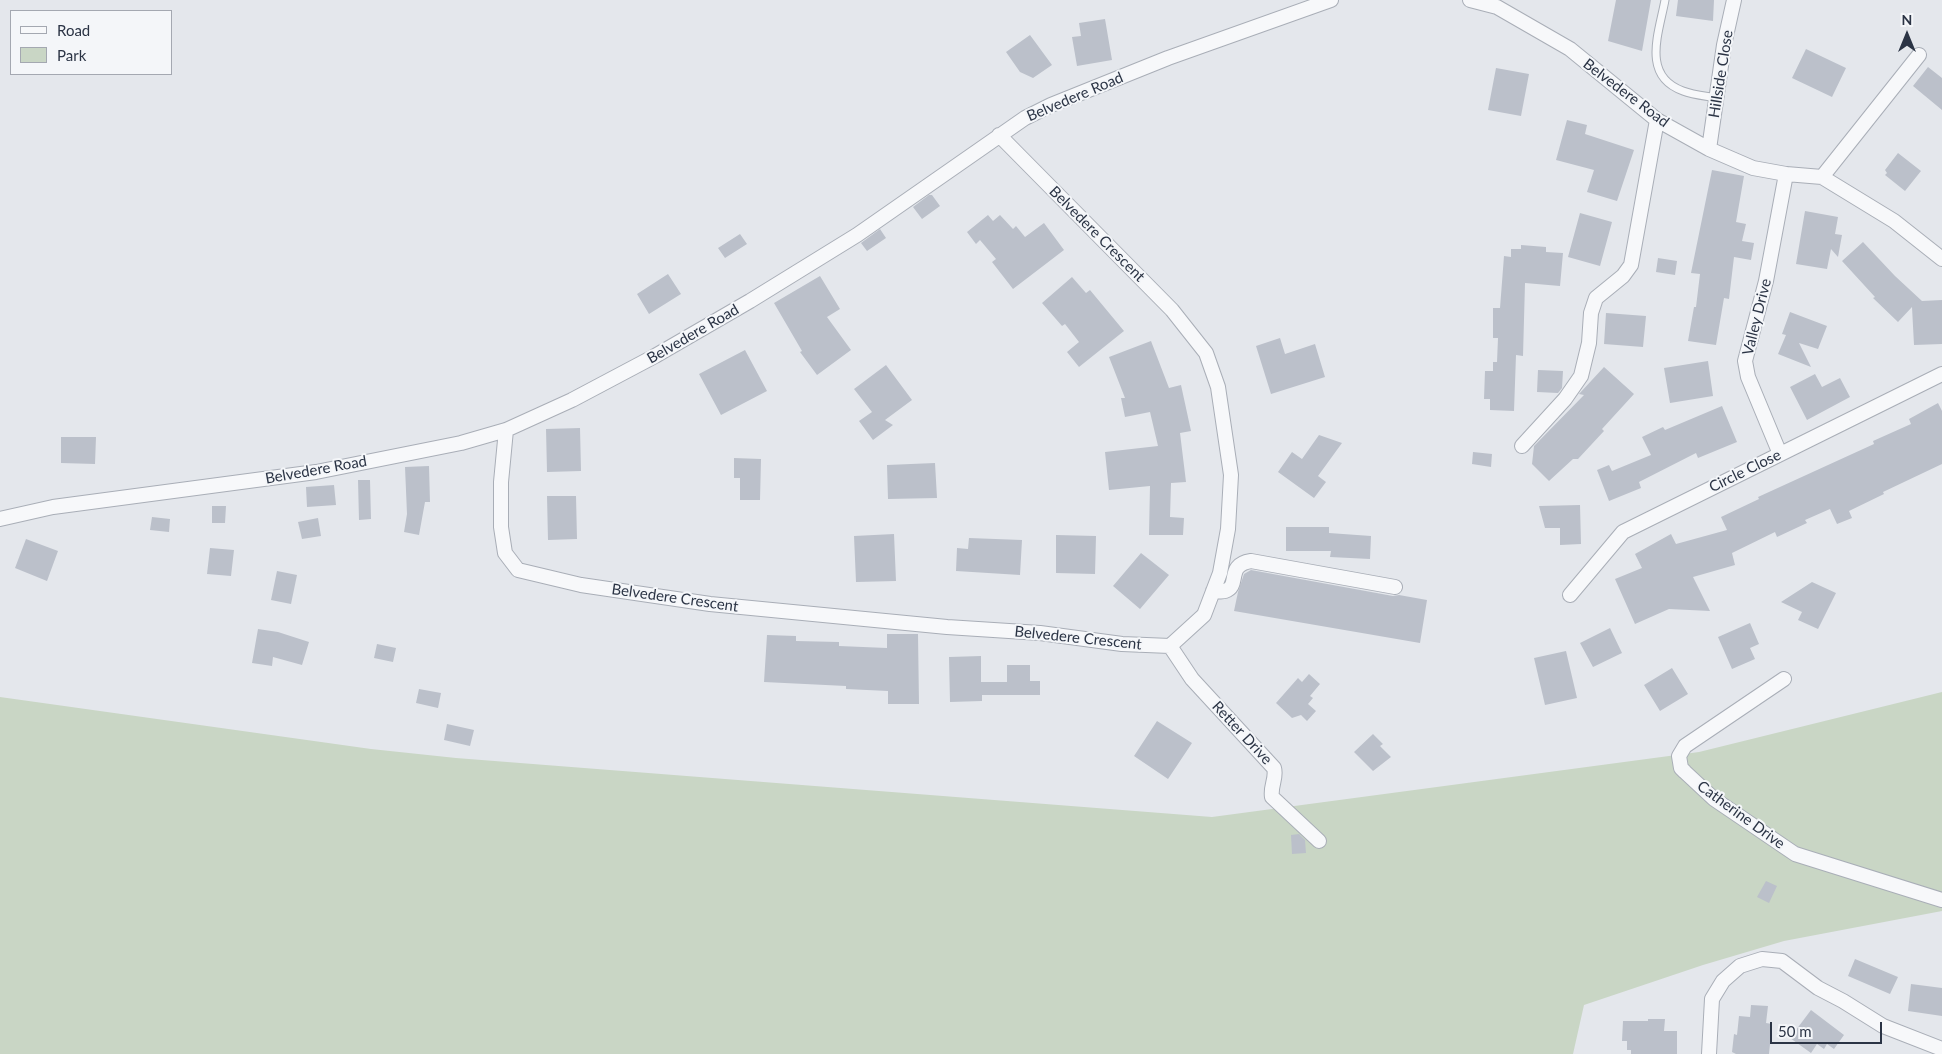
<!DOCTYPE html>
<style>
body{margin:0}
#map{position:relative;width:1942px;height:1054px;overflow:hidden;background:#e4e7ec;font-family:Lato,sans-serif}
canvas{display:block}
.legend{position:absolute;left:10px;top:10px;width:162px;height:65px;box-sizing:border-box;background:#f4f6f9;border:1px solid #a4a8b1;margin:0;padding:6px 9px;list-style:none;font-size:15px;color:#2b3445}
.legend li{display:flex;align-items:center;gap:10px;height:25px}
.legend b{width:25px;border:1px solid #a4a8b1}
.north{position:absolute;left:1882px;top:10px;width:50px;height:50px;-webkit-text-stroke:4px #f4f6f9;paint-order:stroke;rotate:0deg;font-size:14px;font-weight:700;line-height:20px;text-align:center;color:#2b3445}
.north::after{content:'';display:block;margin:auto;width:18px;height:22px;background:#2b3445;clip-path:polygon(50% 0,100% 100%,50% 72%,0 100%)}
.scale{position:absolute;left:1770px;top:1022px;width:112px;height:22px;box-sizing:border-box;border:2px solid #2b3445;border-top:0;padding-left:6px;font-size:15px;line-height:18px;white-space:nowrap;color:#2b3445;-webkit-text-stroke:4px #f4f6f9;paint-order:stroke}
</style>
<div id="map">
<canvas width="1942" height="1054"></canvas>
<ul class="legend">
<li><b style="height:6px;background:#f7f8fa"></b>Road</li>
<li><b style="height:14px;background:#c9d6c5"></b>Park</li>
</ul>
<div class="north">N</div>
<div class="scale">50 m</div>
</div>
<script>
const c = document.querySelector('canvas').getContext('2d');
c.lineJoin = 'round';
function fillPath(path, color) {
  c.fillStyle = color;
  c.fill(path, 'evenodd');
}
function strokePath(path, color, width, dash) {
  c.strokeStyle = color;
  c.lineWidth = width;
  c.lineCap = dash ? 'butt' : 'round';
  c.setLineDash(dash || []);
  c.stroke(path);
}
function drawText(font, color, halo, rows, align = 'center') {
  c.font = font + ' Lato,sans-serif';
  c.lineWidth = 4;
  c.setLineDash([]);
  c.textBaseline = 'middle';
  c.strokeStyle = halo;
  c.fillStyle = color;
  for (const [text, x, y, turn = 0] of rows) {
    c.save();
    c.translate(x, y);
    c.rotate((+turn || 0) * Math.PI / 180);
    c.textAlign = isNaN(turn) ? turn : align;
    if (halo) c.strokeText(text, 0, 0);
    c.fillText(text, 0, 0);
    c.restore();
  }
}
fillPath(new Path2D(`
 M 1942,692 L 1942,911 L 1784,941 L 1703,965 L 1584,1005 L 1573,1054 L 0,1054 L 0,697 L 371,749 L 456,758 L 1212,817 L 1699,752 Z`), '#c9d6c5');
fillPath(new Path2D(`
 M 1616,0 L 1651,0 L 1642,51 L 1608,41 Z
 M 1678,0 L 1714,0 L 1713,21 L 1676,16 Z
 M 1105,19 L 1112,60 L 1077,66 L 1072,37 L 1081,36 L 1079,23 Z
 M 1030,35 L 1052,65 L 1033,78 L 1020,72 L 1006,52 Z
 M 1806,49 L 1846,68 L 1832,97 L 1792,78 Z
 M 1928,67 L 1942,78 L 1942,110 L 1913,86 Z
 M 1496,68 L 1529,74 L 1521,116 L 1488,110 Z
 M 1567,120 L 1587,125 L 1585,134 L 1634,150 L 1617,201 L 1587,192 L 1594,170 L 1556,160 Z
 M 1898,153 L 1921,171 L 1905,191 L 1885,175 L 1887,173 L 1885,170 Z
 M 1712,170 L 1744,176 L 1736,222 L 1746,224 L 1742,241 L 1754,243 L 1751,260 L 1734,257 L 1729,299 L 1724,298 L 1716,345 L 1688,341 L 1694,307 L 1696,307 L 1700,274 L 1691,273 Z
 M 929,195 L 932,195 L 940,206 L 922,219 L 913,207 Z
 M 1805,211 L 1838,217 L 1835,234 L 1842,235 L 1838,257 L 1831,249 L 1827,269 L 1796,264 Z
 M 1580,213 L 1612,222 L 1600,266 L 1568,257 Z
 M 988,215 L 993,221 L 1000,215 L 1013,229 L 1016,226 L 1025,237 L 1044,223 L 1064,250 L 1013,289 L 992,262 L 996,259 L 980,240 L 976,244 L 967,232 Z
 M 880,229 L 886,238 L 867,251 L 861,243 Z
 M 740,234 L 747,244 L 725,258 L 718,248 Z
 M 1863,242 L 1895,276 L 1922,301 L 1942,300 L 1942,344 L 1914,345 L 1912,307 L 1898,322 L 1873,298 L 1875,297 L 1842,261 Z
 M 1521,245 L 1546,247 L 1546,252 L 1563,253 L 1560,286 L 1525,283 L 1523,356 L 1516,355 L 1514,411 L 1490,410 L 1490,399 L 1484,399 L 1485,371 L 1493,371 L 1493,362 L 1497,362 L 1498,338 L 1493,338 L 1493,308 L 1500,308 L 1504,256 L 1511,257 L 1511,249 L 1521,249 Z
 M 1658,258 L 1677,261 L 1675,275 L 1656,272 Z
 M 668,274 L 681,294 L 649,314 L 637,294 Z
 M 820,276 L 840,309 L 827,317 L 851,350 L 817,375 L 800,352 L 802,351 L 774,303 Z
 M 1072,277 L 1086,293 L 1090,290 L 1124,331 L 1079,367 L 1067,352 L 1079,342 L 1065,324 L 1062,326 L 1042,303 Z
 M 1790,312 L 1827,326 L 1818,349 L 1799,343 L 1811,367 L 1778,354 L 1786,335 L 1782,334 Z
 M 1606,313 L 1646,316 L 1643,347 L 1604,344 Z
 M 1280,338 L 1285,354 L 1315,344 L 1325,377 L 1271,394 L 1256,346 Z
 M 1151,341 L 1169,388 L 1181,385 L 1191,431 L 1180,433 L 1186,482 L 1171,483 L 1170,517 L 1184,518 L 1183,535 L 1149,535 L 1150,486 L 1109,490 L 1105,452 L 1158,446 L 1150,412 L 1125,417 L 1121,398 L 1125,398 L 1109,357 Z
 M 745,350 L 767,391 L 721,415 L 699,374 Z
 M 1708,361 L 1713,396 L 1670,403 L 1664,368 Z
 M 886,365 L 912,400 L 885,420 L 893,425 L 873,440 L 859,421 L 872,412 L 854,389 Z
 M 1604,367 L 1634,394 L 1602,429 L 1604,431 L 1578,459 L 1573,459 L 1549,481 L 1532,464 L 1534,446 L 1584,395 L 1579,394 Z
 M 1538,370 L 1563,371 L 1562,388 L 1558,393 L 1537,392 Z
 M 1815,374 L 1822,387 L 1840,378 L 1850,397 L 1807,420 L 1790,387 Z
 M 1938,403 L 1942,411 L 1942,464 L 1883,492 L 1884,494 L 1849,511 L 1852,518 L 1837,524 L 1830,509 L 1805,520 L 1807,523 L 1777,537 L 1775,532 L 1732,553 L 1735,565 L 1693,577 L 1710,611 L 1669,609 L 1635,624 L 1615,579 L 1642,568 L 1635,554 L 1671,534 L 1676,544 L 1727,530 L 1721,517 L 1759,499 L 1758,497 L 1874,444 L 1873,441 L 1911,424 L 1909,419 Z
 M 1722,406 L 1737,442 L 1698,458 L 1696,453 L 1639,482 L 1641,488 L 1609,501 L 1597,470 L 1609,465 L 1612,471 L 1651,455 L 1642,437 L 1663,427 L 1665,430 Z
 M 580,428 L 581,471 L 547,472 L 546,429 Z
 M 1319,435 L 1342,443 L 1318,476 L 1326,482 L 1314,498 L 1278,472 L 1292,452 L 1302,459 Z
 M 61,437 L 96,437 L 95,464 L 61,463 Z
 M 1473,452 L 1492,454 L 1491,467 L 1472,464 Z
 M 734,458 L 761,459 L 760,500 L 740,500 L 740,478 L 734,478 Z
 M 935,463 L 937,498 L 888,499 L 887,465 Z
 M 429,466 L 430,502 L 425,502 L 419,535 L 404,532 L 407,514 L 405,467 Z
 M 358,480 L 370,480 L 371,519 L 359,520 Z
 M 334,485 L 336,505 L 307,507 L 306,487 Z
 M 547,496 L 576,496 L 577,539 L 548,540 Z
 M 1580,505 L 1581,544 L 1560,545 L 1560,528 L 1545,528 L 1539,506 Z
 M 212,506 L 226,506 L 225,523 L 212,523 Z
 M 152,517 L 170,519 L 169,532 L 150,530 Z
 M 318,518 L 321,536 L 302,539 L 298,522 Z
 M 1286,527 L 1329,527 L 1329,533 L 1371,536 L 1370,559 L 1330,557 L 1331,551 L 1286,551 Z
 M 894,534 L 896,581 L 856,582 L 854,536 Z
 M 1056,535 L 1096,536 L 1095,574 L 1056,573 Z
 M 969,538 L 1022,540 L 1020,575 L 956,571 L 957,548 L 968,549 Z
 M 26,539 L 58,551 L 47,581 L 15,568 Z
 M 210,548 L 234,550 L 231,576 L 207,574 Z
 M 1141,553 L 1169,575 L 1140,609 L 1113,586 Z
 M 1251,570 L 1393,596 L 1399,595 L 1427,600 L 1420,643 L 1234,611 L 1238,592 L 1244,574 Z
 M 277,571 L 297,575 L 291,604 L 271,600 Z
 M 1812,582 L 1836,593 L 1818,629 L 1798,620 L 1802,612 L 1781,602 Z
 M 1750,623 L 1759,644 L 1750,648 L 1755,659 L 1732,669 L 1718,637 Z
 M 1610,628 L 1622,653 L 1593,667 L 1580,643 Z
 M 258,629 L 278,632 L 309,642 L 302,665 L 273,657 L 272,666 L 252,663 Z
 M 887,634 L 918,634 L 919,704 L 888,704 L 888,691 L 846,689 L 846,686 L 764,682 L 767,635 L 796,636 L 796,641 L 839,642 L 839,646 L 887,648 Z
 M 377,644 L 396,648 L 393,662 L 374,658 Z
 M 1566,651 L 1577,698 L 1545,705 L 1534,658 Z
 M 981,656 L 981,682 L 1007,682 L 1007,665 L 1030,665 L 1030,681 L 1040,681 L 1040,695 L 982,695 L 982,701 L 950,702 L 949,657 Z
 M 1672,668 L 1688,694 L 1660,711 L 1644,685 Z
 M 1309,674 L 1320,684 L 1310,696 L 1313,698 L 1308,704 L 1316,711 L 1307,721 L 1301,715 L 1292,718 L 1276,703 L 1298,678 L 1302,682 Z
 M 419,689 L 441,693 L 438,708 L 416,703 Z
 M 1157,721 L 1192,743 L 1168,779 L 1134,756 Z
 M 447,724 L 474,730 L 470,746 L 444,740 Z
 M 1373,734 L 1383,744 L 1380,746 L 1391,757 L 1373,771 L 1354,752 Z
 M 1299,834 L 1305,840 L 1306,853 L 1292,854 L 1291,835 Z
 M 1766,881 L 1777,886 L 1769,903 L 1757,897 Z
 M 1855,959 L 1898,977 L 1890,994 L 1848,976 Z
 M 1911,984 L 1942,988 L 1942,1016 L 1908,1011 Z
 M 1751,1005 L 1768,1006 L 1766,1023 L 1772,1024 L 1769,1054 L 1736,1054 L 1732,1052 L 1734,1034 L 1737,1035 L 1739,1016 L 1750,1017 Z
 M 1811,1010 L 1844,1035 L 1834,1049 L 1827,1044 L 1824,1049 L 1817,1044 L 1811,1053 L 1790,1038 Z
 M 1648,1019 L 1665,1019 L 1664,1031 L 1677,1031 L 1677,1054 L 1631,1054 L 1631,1050 L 1627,1050 L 1627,1041 L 1622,1041 L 1623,1021 L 1648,1021 Z`), '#bbc0ca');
const service = new Path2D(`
 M 1665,0 C 1659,33 1641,76 1683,91 C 1693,95 1706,96 1717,98`);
const minor = new Path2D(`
 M 1470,0 L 1497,7 L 1570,49 L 1657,120 L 1709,149 L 1753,168 L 1786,174 L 1822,177 L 1894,221 L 1942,259
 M 1709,149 L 1724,45 L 1734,0
 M 1822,177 L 1919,55
 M 506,430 L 501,482 L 501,527 L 505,553 L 518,570 L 581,585 L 710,604 L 947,627 L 1040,633 L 1122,644 L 1170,646 L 1204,615 L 1220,573 L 1228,529 L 1231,475 L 1218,387 L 1206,353 L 1172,310 L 999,135
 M 1522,446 L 1565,399 L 1581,376 L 1589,343 L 1591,313 L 1596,298 L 1623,276 L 1631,265 L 1657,120
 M 1780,454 L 1748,377 L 1745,361 L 1766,281 L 1786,174
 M 0,519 L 53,507 L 316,472 L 461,443 L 506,430 L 572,400 L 655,356 L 750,301 L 857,235 L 1025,118 L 1051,105 L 1168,58 L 1331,0
 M 1213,591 C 1217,591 1222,592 1225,591 C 1241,586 1225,565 1251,561 L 1395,587
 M 1570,595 L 1623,532 L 1942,374
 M 1170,646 L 1192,679 L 1274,768 C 1277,778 1270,786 1272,797 L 1319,841
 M 1784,679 L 1685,746 L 1679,756 L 1681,768 L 1685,772 L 1714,799 L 1795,854 L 1942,900
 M 1709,1054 L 1712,999 L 1723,981 L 1740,966 L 1762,959 L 1782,961 L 1818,988 L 1843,1001 L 1883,1026 L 1942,1049`);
strokePath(service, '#a9aeb7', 9);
strokePath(minor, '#a9aeb7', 16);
strokePath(service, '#f7f8fa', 7);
strokePath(minor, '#f7f8fa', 14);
drawText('15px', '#2b3445', '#f4f6f9', [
 ["Hillside Close",1721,74,-81],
 ["Belvedere Road",1626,93,37],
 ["Belvedere Road",1075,97,-23],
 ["Belvedere Crescent",1097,234,45],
 ["Valley Drive",1757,317,-76],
 ["Belvedere Road",693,334,-30],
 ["Belvedere Road",316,470,-10],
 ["Circle Close",1745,471,-26],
 ["Belvedere Crescent",675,598,8],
 ["Belvedere Crescent",1078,638,6],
 ["Retter Drive",1242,733,47],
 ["Catherine Drive",1741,815,36]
]);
</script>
